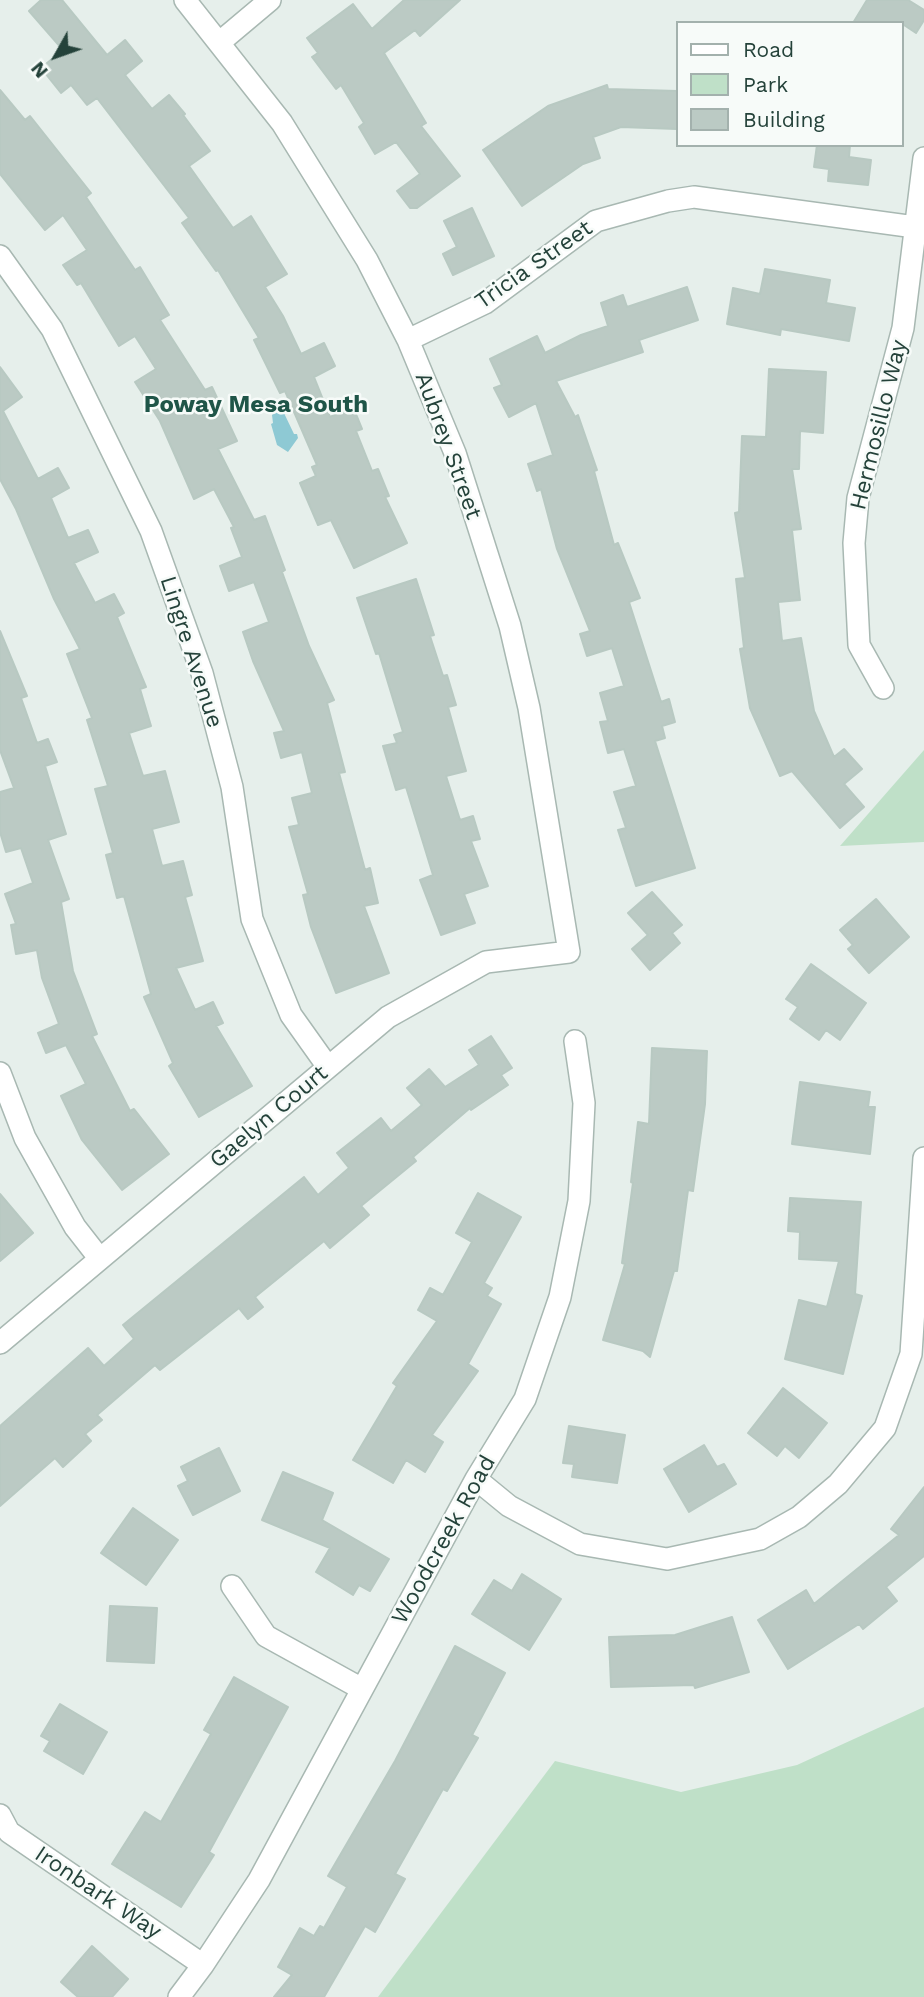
<!DOCTYPE html>
<style>
body{margin:0}
#map{position:relative;width:924px;height:1997px;overflow:hidden;background:#e6efeb;font-family:"Work Sans",sans-serif}
canvas{display:block}
.legend{position:absolute;left:676px;top:21px;width:228px;height:126px;box-sizing:border-box;background:#f7fbf9;border:2px solid #a3b1ad;margin:0;padding:9px 12px;list-style:none;font-size:21px;color:#24423a}
.legend li{display:flex;align-items:center;gap:14px;height:35px}
.legend b{width:35px;border:2px solid #a3b1ad}
.north{position:absolute;left:21px;top:21px;width:70px;height:70px;-webkit-text-stroke:5px #f7fbf9;paint-order:stroke;rotate:230deg;font-size:19px;font-weight:700;line-height:28px;text-align:center;color:#24423a}
.north::after{content:'';display:block;margin:auto;width:24px;height:32px;background:#24423a;clip-path:polygon(50% 0,100% 100%,50% 72%,0 100%)}
</style>
<div id="map">
<canvas width="924" height="1997"></canvas>
<ul class="legend">
<li><b style="height:9px;background:#fff"></b>Road</li>
<li><b style="height:19px;background:#bfe0c8"></b>Park</li>
<li><b style="height:19px;background:#bbcac4"></b>Building</li>
</ul>
<div class="north">N</div>
</div>
<script>
const c = document.querySelector('canvas').getContext('2d');
c.lineJoin = 'round';
function fillPath(path, color) {
  c.fillStyle = color;
  c.fill(path, 'evenodd');
}
function strokePath(path, color, width, dash) {
  c.strokeStyle = color;
  c.lineWidth = width;
  c.lineCap = dash ? 'butt' : 'round';
  c.setLineDash(dash || []);
  c.stroke(path);
}
function drawText(font, color, halo, rows, align = 'center') {
  c.font = font + ' "Work Sans",sans-serif';
  c.lineWidth = 5;
  c.setLineDash([]);
  c.textBaseline = 'middle';
  c.strokeStyle = halo;
  c.fillStyle = color;
  for (const [text, x, y, turn = 0] of rows) {
    c.save();
    c.translate(x, y);
    c.rotate((+turn || 0) * Math.PI / 180);
    c.textAlign = isNaN(turn) ? turn : align;
    if (halo) c.strokeText(text, 0, 0);
    c.fillText(text, 0, 0);
    c.restore();
  }
}
fillPath(new Path2D(`
 M 924,750 L 924,842 L 840,846 Z
 M 924,1707 L 924,1997 L 378,1997 L 555,1761 L 681,1792 L 797,1765 Z`), '#bfe0c8');
fillPath(new Path2D(`
 M 275,411 L 283,411 L 294,434 L 297,434 L 298,438 L 288,452 L 277,445 L 271,424 L 273,423 L 272,415 Z`), '#8ec9d4');
const building = new Path2D(`
 M 41,0 L 62,0 L 107,55 L 125,40 L 142,61 L 125,75 L 152,109 L 169,95 L 185,114 L 183,115 L 210,151 L 189,166 L 233,228 L 251,216 L 287,274 L 265,287 L 283,316 L 301,354 L 324,343 L 335,366 L 314,377 L 330,417 L 353,407 L 362,429 L 356,431 L 372,471 L 378,469 L 389,496 L 385,497 L 407,543 L 354,568 L 331,520 L 318,525 L 300,483 L 316,476 L 312,467 L 317,465 L 285,391 L 280,393 L 254,340 L 259,338 L 218,270 L 216,271 L 182,223 L 189,218 L 97,98 L 87,105 L 71,85 L 61,93 L 41,68 L 63,50 L 29,11 Z
 M 404,0 L 460,0 L 420,36 L 415,30 L 384,53 L 426,123 L 421,126 L 460,176 L 417,208 L 410,208 L 397,191 L 420,174 L 396,142 L 375,154 L 359,127 L 364,123 L 341,85 L 336,89 L 312,57 L 318,53 L 307,38 L 353,4 L 372,29 Z
 M 867,0 L 908,0 L 924,10 L 924,20 L 916,33 L 901,23 L 853,23 Z
 M 607,85 L 608,89 L 677,91 L 677,129 L 621,127 L 593,137 L 600,158 L 583,164 L 522,206 L 483,150 L 548,106 Z
 M 0,90 L 25,120 L 30,116 L 91,193 L 86,197 L 135,270 L 140,267 L 169,315 L 160,320 L 205,390 L 212,387 L 237,441 L 218,449 L 254,520 L 265,516 L 285,570 L 282,572 L 309,646 L 334,700 L 327,703 L 345,772 L 339,773 L 365,870 L 370,868 L 378,903 L 364,906 L 389,973 L 336,993 L 311,927 L 303,895 L 308,894 L 289,827 L 299,825 L 292,798 L 312,793 L 302,752 L 281,758 L 274,733 L 284,731 L 253,661 L 243,632 L 269,622 L 254,582 L 229,591 L 220,566 L 242,557 L 231,528 L 234,527 L 214,489 L 194,499 L 160,421 L 135,382 L 156,369 L 135,336 L 119,346 L 81,283 L 77,285 L 63,265 L 87,250 L 63,215 L 45,230 L 0,174 Z
 M 817,145 L 850,145 L 849,157 L 871,160 L 868,185 L 828,181 L 829,169 L 814,167 Z
 M 472,208 L 494,256 L 453,275 L 443,254 L 457,247 L 444,221 Z
 M 765,269 L 830,280 L 826,303 L 855,308 L 849,341 L 781,329 L 780,335 L 727,324 L 733,288 L 760,294 Z
 M 687,287 L 698,320 L 639,340 L 643,352 L 556,381 L 575,417 L 578,415 L 597,470 L 594,471 L 614,545 L 618,543 L 640,598 L 629,602 L 661,702 L 669,699 L 675,722 L 662,726 L 665,738 L 655,741 L 695,868 L 636,886 L 618,830 L 626,828 L 614,792 L 636,786 L 624,749 L 608,753 L 600,722 L 608,721 L 600,693 L 624,686 L 612,648 L 587,656 L 580,634 L 590,631 L 557,549 L 541,489 L 537,491 L 528,464 L 553,455 L 536,403 L 509,417 L 494,388 L 502,385 L 490,359 L 537,336 L 545,353 L 581,335 L 608,326 L 601,303 L 623,295 L 627,307 Z
 M 0,367 L 22,397 L 3,411 L 38,479 L 58,468 L 69,488 L 51,498 L 68,538 L 88,530 L 98,552 L 74,563 L 95,603 L 114,594 L 124,613 L 117,617 L 146,687 L 140,689 L 151,726 L 129,733 L 143,776 L 165,771 L 179,822 L 152,829 L 162,866 L 183,861 L 192,895 L 185,897 L 203,961 L 176,968 L 195,1010 L 213,1002 L 223,1023 L 216,1026 L 252,1086 L 199,1117 L 169,1066 L 173,1063 L 144,997 L 151,994 L 124,896 L 117,898 L 106,855 L 113,853 L 95,789 L 108,786 L 87,720 L 92,718 L 67,654 L 80,649 L 54,599 L 16,509 L 0,479 Z
 M 769,369 L 826,372 L 823,433 L 800,431 L 799,469 L 792,469 L 801,529 L 792,530 L 800,600 L 778,602 L 782,641 L 801,638 L 814,711 L 834,757 L 844,749 L 862,769 L 844,784 L 864,807 L 840,828 L 792,771 L 780,776 L 750,708 L 740,649 L 744,648 L 736,579 L 745,578 L 735,513 L 739,512 L 742,436 L 766,437 Z
 M 416,579 L 434,635 L 430,636 L 443,676 L 447,675 L 456,705 L 448,707 L 466,771 L 446,776 L 460,820 L 473,816 L 480,839 L 471,841 L 488,886 L 464,894 L 475,923 L 441,935 L 420,880 L 433,875 L 406,787 L 396,790 L 383,746 L 397,743 L 394,735 L 403,732 L 379,653 L 376,654 L 357,598 Z
 M 0,631 L 27,696 L 21,698 L 37,743 L 48,739 L 57,762 L 45,766 L 66,834 L 48,840 L 69,899 L 61,902 L 73,971 L 97,1034 L 92,1036 L 130,1111 L 134,1109 L 169,1154 L 122,1190 L 82,1140 L 61,1096 L 86,1084 L 66,1045 L 46,1053 L 38,1033 L 59,1024 L 42,978 L 37,950 L 16,954 L 11,925 L 16,924 L 5,894 L 33,883 L 21,848 L 6,852 L 0,832 L 0,792 L 14,788 L 0,750 Z
 M 652,892 L 682,925 L 672,933 L 680,943 L 650,970 L 632,949 L 648,935 L 628,913 Z
 M 876,899 L 909,937 L 869,973 L 848,949 L 853,945 L 840,930 Z
 M 811,964 L 866,1003 L 840,1040 L 826,1030 L 819,1040 L 790,1019 L 798,1007 L 786,999 Z
 M 491,1036 L 512,1068 L 501,1075 L 508,1085 L 471,1110 L 470,1108 L 413,1157 L 416,1161 L 361,1206 L 369,1215 L 330,1248 L 324,1241 L 255,1297 L 263,1307 L 248,1319 L 239,1308 L 160,1370 L 155,1365 L 97,1415 L 102,1420 L 85,1434 L 91,1441 L 63,1467 L 55,1458 L 0,1506 L 0,1426 L 88,1348 L 104,1366 L 134,1339 L 123,1325 L 304,1177 L 318,1195 L 349,1168 L 337,1153 L 381,1118 L 391,1131 L 422,1105 L 407,1088 L 429,1069 L 445,1087 L 479,1065 L 469,1050 Z
 M 652,1048 L 707,1051 L 705,1104 L 693,1191 L 688,1190 L 677,1271 L 674,1271 L 650,1357 L 643,1351 L 603,1340 L 625,1264 L 622,1263 L 633,1183 L 631,1182 L 638,1122 L 649,1124 Z
 M 800,1082 L 870,1092 L 868,1107 L 875,1107 L 870,1154 L 792,1144 Z
 M 478,1193 L 521,1217 L 484,1283 L 492,1288 L 487,1296 L 501,1304 L 468,1364 L 478,1371 L 432,1435 L 443,1442 L 425,1472 L 406,1460 L 393,1483 L 353,1460 L 397,1386 L 393,1383 L 437,1321 L 418,1310 L 430,1288 L 443,1295 L 472,1242 L 456,1233 Z
 M 0,1194 L 33,1233 L 0,1261 Z
 M 790,1198 L 861,1202 L 855,1294 L 862,1296 L 843,1374 L 785,1359 L 799,1300 L 827,1307 L 839,1261 L 799,1259 L 800,1232 L 788,1231 Z
 M 783,1388 L 827,1423 L 799,1458 L 785,1446 L 777,1456 L 748,1433 Z
 M 569,1426 L 625,1435 L 617,1483 L 572,1477 L 574,1464 L 563,1463 Z
 M 704,1445 L 717,1467 L 724,1464 L 736,1484 L 689,1512 L 664,1469 Z
 M 219,1448 L 240,1491 L 193,1515 L 178,1486 L 188,1481 L 181,1467 Z
 M 283,1472 L 333,1493 L 322,1520 L 389,1559 L 370,1591 L 359,1585 L 353,1595 L 316,1572 L 330,1548 L 262,1520 Z
 M 924,1487 L 924,1556 L 886,1587 L 897,1601 L 863,1629 L 859,1624 L 788,1669 L 758,1620 L 806,1590 L 814,1604 L 899,1535 L 891,1529 Z
 M 133,1508 L 178,1540 L 146,1585 L 101,1553 Z
 M 522,1574 L 561,1599 L 529,1650 L 472,1614 L 494,1580 L 512,1591 Z
 M 110,1606 L 157,1608 L 154,1663 L 107,1661 Z
 M 732,1617 L 749,1672 L 695,1688 L 694,1685 L 611,1687 L 609,1637 L 675,1635 Z
 M 455,1646 L 505,1673 L 472,1735 L 478,1738 L 447,1791 L 443,1789 L 395,1874 L 405,1879 L 375,1932 L 365,1926 L 324,1997 L 274,1997 L 292,1975 L 278,1967 L 300,1928 L 314,1936 L 320,1926 L 324,1928 L 347,1887 L 328,1876 L 395,1761 Z
 M 234,1677 L 288,1707 L 209,1852 L 214,1855 L 181,1907 L 112,1864 L 145,1812 L 161,1822 L 211,1734 L 204,1730 Z
 M 60,1704 L 107,1732 L 83,1774 L 44,1751 L 50,1741 L 41,1736 Z
 M 92,1946 L 128,1979 L 112,1997 L 78,1997 L 61,1982 Z`);
fillPath(building, '#bbcac4');
strokePath(building, '#b8c9c2', 2);
const minor = new Path2D(`
 M 220,42 L 270,0
 M 0,256 L 52,329 L 151,531 L 202,673 L 232,787 L 252,919 L 291,1015 L 328,1067
 M 408,340 L 485,303 L 596,221 L 668,201 L 694,197 L 915,227
 M 883,688 L 859,645 L 854,543 L 858,498 L 903,328 L 924,158
 M 0,1073 L 25,1138 L 75,1227 L 100,1259
 M 0,1343 L 388,1017 L 486,962 L 569,952 L 529,708 L 510,626 L 455,453 L 408,340 L 367,260 L 282,123 L 185,0
 M 476,1479 L 509,1506 L 580,1544 L 667,1559 L 760,1539 L 799,1517 L 838,1484 L 885,1428 L 911,1354 L 924,1158
 M 232,1586 L 266,1636 L 362,1689
 M 0,1815 L 9,1832 L 203,1965
 M 179,1997 L 203,1965 L 259,1880 L 476,1479 L 525,1399 L 560,1297 L 579,1201 L 584,1103 L 575,1041`);
strokePath(minor, '#a8b8b2', 24);
strokePath(minor, '#fff', 21);
drawText('23px', '#24423a', '#f7fbf9', [
 ["Tricia Street",534,265,-35],
 ["Hermosillo Way",879,425,-76],
 ["Aubrey Street",448,446,70],
 ["Lingre Avenue",191,652,72],
 ["Gaelyn Court",269,1117,-40],
 ["Woodcreek Road",444,1540,-61],
 ["Ironbark Way",98,1893,34]
]);
drawText('bold 24px', '#1f5548', '#f7fbf9', [
 ["Poway Mesa South",256,405]
]);
</script>
